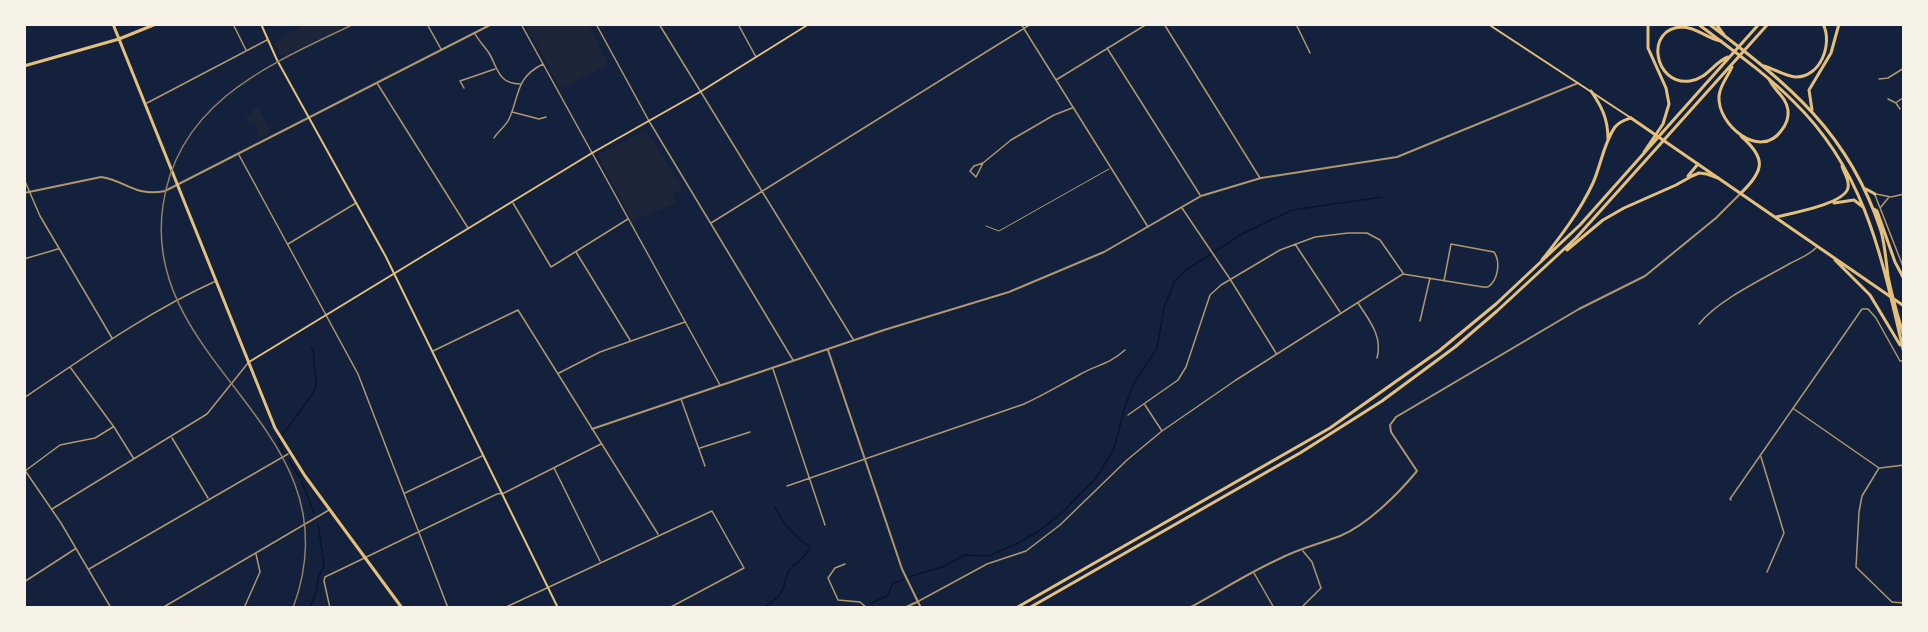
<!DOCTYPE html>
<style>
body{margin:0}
#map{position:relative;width:1928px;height:632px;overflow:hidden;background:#14213d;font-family:Karla,sans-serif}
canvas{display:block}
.frame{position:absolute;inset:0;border:26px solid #f6f1e7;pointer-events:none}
</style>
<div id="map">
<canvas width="1928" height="632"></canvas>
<div class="frame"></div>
</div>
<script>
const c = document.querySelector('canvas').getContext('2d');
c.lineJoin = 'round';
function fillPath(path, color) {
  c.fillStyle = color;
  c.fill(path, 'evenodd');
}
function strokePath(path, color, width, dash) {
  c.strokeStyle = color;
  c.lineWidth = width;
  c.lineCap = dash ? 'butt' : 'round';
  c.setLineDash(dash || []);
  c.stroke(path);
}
fillPath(new Path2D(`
 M 299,24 L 350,24 L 281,57 L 276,44 L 276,41 L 300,28 Z
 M 525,24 L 589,24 L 608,65 L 561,89 Z
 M 258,108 L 271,132 L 257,140 L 255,136 L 259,133 L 254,122 L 249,124 L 245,117 L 252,113 L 252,110 Z
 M 646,130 L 682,188 L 673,195 L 676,203 L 632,221 L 598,155 Z`), '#1d2539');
strokePath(new Path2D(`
 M 285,455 L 278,441 L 280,438 C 286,430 316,392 316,386 C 318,375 312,364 314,353 L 311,348
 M 289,460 L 300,478
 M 302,482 L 314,513
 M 909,577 L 945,566 L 964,555 L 989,556 L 1018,543 L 1039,531 L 1064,511 L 1096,478 L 1114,449 L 1125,406 L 1134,383 L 1157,348 L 1164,308 L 1169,295 L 1175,281 L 1186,270 L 1242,234 L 1292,210 L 1382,197
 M 871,603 L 887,596 L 893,583 L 903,580
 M 310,608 L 317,589 L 318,578 L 324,565 L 318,524
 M 764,608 C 770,603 778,599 782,591 C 786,584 785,574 791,568 C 799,560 806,558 810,546 C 794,537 783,523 775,507`), '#0b132b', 1.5);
strokePath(new Path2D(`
 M 986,226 L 999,231 L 1109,169`), '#b1986c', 1);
strokePath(new Path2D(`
 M 233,24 L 246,50
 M 427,24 L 441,49
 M 521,24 L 720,385
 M 596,24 L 649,121 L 793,360
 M 659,24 L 853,339
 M 738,24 L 756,57
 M 1021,24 L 1148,227
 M 1164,24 L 1260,178
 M 1296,24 L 1310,53
 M 475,34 C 479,41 485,47 489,53 C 498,68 498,84 520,84
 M 1107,48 L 1200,195
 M 1879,79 L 1888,78 L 1904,68
 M 1056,80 L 1147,24
 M 377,83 L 468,228
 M 464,88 L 460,81 L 495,69
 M 1888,99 L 1896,103 L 1900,109
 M 1897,102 L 1904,97
 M 147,103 L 267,40
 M 512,112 L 539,119 L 546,117
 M 494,138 C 498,131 506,126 509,119 C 520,95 515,78 543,64
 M 239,155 L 358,374 L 448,608
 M 983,163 L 976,177 L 970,171 L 974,166 L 983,163 L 1011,140 L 1054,115 L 1072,108
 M 24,179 L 40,216 L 112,338
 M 1876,194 L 1891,197 L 1904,194
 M 1875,195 L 1904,269
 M 513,203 L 551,267 L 628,219
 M 1881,207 L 1889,197
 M 1182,208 L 1230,279 L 1276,353
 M 711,223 L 1031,24
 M 288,244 L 356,203
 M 1295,244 L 1340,312
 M 576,252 L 630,340
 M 24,259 L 58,249
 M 1358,303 C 1369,320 1383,336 1377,358
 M 1420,321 L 1430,278
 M 1699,324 C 1718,300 1763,279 1789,264 C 1800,258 1808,256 1817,247
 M 433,351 L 518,310 L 658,534
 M 70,367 L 114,427 L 134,459
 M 773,369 L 825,525
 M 559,373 L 600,352 L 685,322
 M 24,398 C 86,356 147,312 216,281
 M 681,399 L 705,466
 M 1145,405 L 1162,431
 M 1794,409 L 1879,468
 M 1128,415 L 1178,380 L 1186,367 L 1210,295 L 1221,285 L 1280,250 L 1315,237 L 1348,233 L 1367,233 L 1380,240 L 1403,273
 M 172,438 L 208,498
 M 700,448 L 750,432
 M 1761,457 L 1784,533 L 1767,572
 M 554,468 L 600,561
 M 1879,468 L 1862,496 L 1859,512 L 1856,567 L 1892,602 L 1904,603
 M 1880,468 L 1904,465
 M 24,469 L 61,523 L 111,608
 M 25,471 L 60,445 L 95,438 L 113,427
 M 787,486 L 1024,404 C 1044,395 1060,385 1079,375 C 1097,364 1107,366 1125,350
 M 405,493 L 482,456
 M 1731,500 L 1730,499 L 1862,309 L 1868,309 L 1876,318 L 1900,361 L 1904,361
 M 52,509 L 207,414 L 248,363
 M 845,564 L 835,568 L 828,578 L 838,600 L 860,602 L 867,608
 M 89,569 L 288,454
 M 1254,573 L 1274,608
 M 24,582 L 75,549
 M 917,602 L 987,564 L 1026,551 L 1060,525 L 1127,460 L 1162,431 L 1236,380 L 1387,284 L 1403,274 L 1483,287 L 1488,287 C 1498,280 1501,262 1494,252 L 1451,244 L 1444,281
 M 162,608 L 329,510
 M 244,608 L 260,572 L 256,554
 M 330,608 L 324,581 L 325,577 L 497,494 L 504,493 L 601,444
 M 504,608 L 712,511 L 744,568 L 669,608
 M 1301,608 L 1321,588 L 1312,562 L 1303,551`), '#b1986c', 1.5);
strokePath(new Path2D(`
 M 24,193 L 101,177 C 127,181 135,197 165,191 L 492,24
 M 828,350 L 902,569 L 921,608
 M 592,429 L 884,330 L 1009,292 L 1104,252 L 1201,196 L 1261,178 L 1397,157 L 1578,83
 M 904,608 L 917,602
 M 1189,608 C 1219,592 1248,573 1279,559 C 1298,549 1319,544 1340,536 C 1367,525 1398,494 1417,471 L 1391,432 L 1390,425 L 1396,417 L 1579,309 L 1645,276 L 1716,218 L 1741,193`), '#b1986c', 2);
strokePath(new Path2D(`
 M 261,24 L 277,60 L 386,257 L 558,608
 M 1488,24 L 1631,118
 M 249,362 L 592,153 L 700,92 L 809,24`), '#e5c07b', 2);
strokePath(new Path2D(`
 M 113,24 L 275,428 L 305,476 L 402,608
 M 1698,24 C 1731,49 1765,73 1794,102 C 1866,172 1882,259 1904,353
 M 1709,24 C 1788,84 1849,132 1881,231 C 1885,245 1886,261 1888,276 C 1892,297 1898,317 1904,337
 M 24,66 L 119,39 L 156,24
 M 1631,118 L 1904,306
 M 1866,189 L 1875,194
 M 1834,203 L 1854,200 L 1863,207
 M 1874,209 L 1877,211 L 1895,262 L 1904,279
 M 1776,217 C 1792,213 1844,204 1848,188 C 1850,180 1844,173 1842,166
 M 1835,260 L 1870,295 L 1900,345`), '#e5c07b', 3);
strokePath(new Path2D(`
 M 1716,24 L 1724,35
 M 1721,41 C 1707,39 1697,27 1682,27 C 1644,28 1654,86 1690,81 C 1707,79 1714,62 1728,57
 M 1764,66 C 1774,69 1785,76 1795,77 C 1821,78 1833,43 1823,24
 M 1732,67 C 1727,78 1720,85 1719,96 C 1717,125 1760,160 1781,131 C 1786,125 1789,118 1788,110 C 1786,96 1774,91 1769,79
 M 1591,91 C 1602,107 1608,119 1608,139
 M 1812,110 L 1809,90 L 1831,53 L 1839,24
 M 1644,152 L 1663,124 L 1669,104 L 1666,88 L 1648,48 L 1648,24
 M 1688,176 L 1698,164
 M 1741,193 C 1765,170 1766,158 1741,136
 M 1567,250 L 1603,220 L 1624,208 L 1676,185 L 1692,176 L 1699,173 L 1707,174 L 1718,178
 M 1542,260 C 1561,236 1580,211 1593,183 C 1601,165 1604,142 1615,127 C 1620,121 1625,120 1631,118
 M 1016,608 L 1330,428 L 1439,351 L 1496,304 L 1580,225 L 1759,24
 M 1029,608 L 1300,453 L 1382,401 L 1455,347 L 1497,311 L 1576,238 L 1768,24`), '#e5c07b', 3);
strokePath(new Path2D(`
 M 293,608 C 360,428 139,368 163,205 C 178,101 271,64 354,24`), '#918062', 1.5);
</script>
